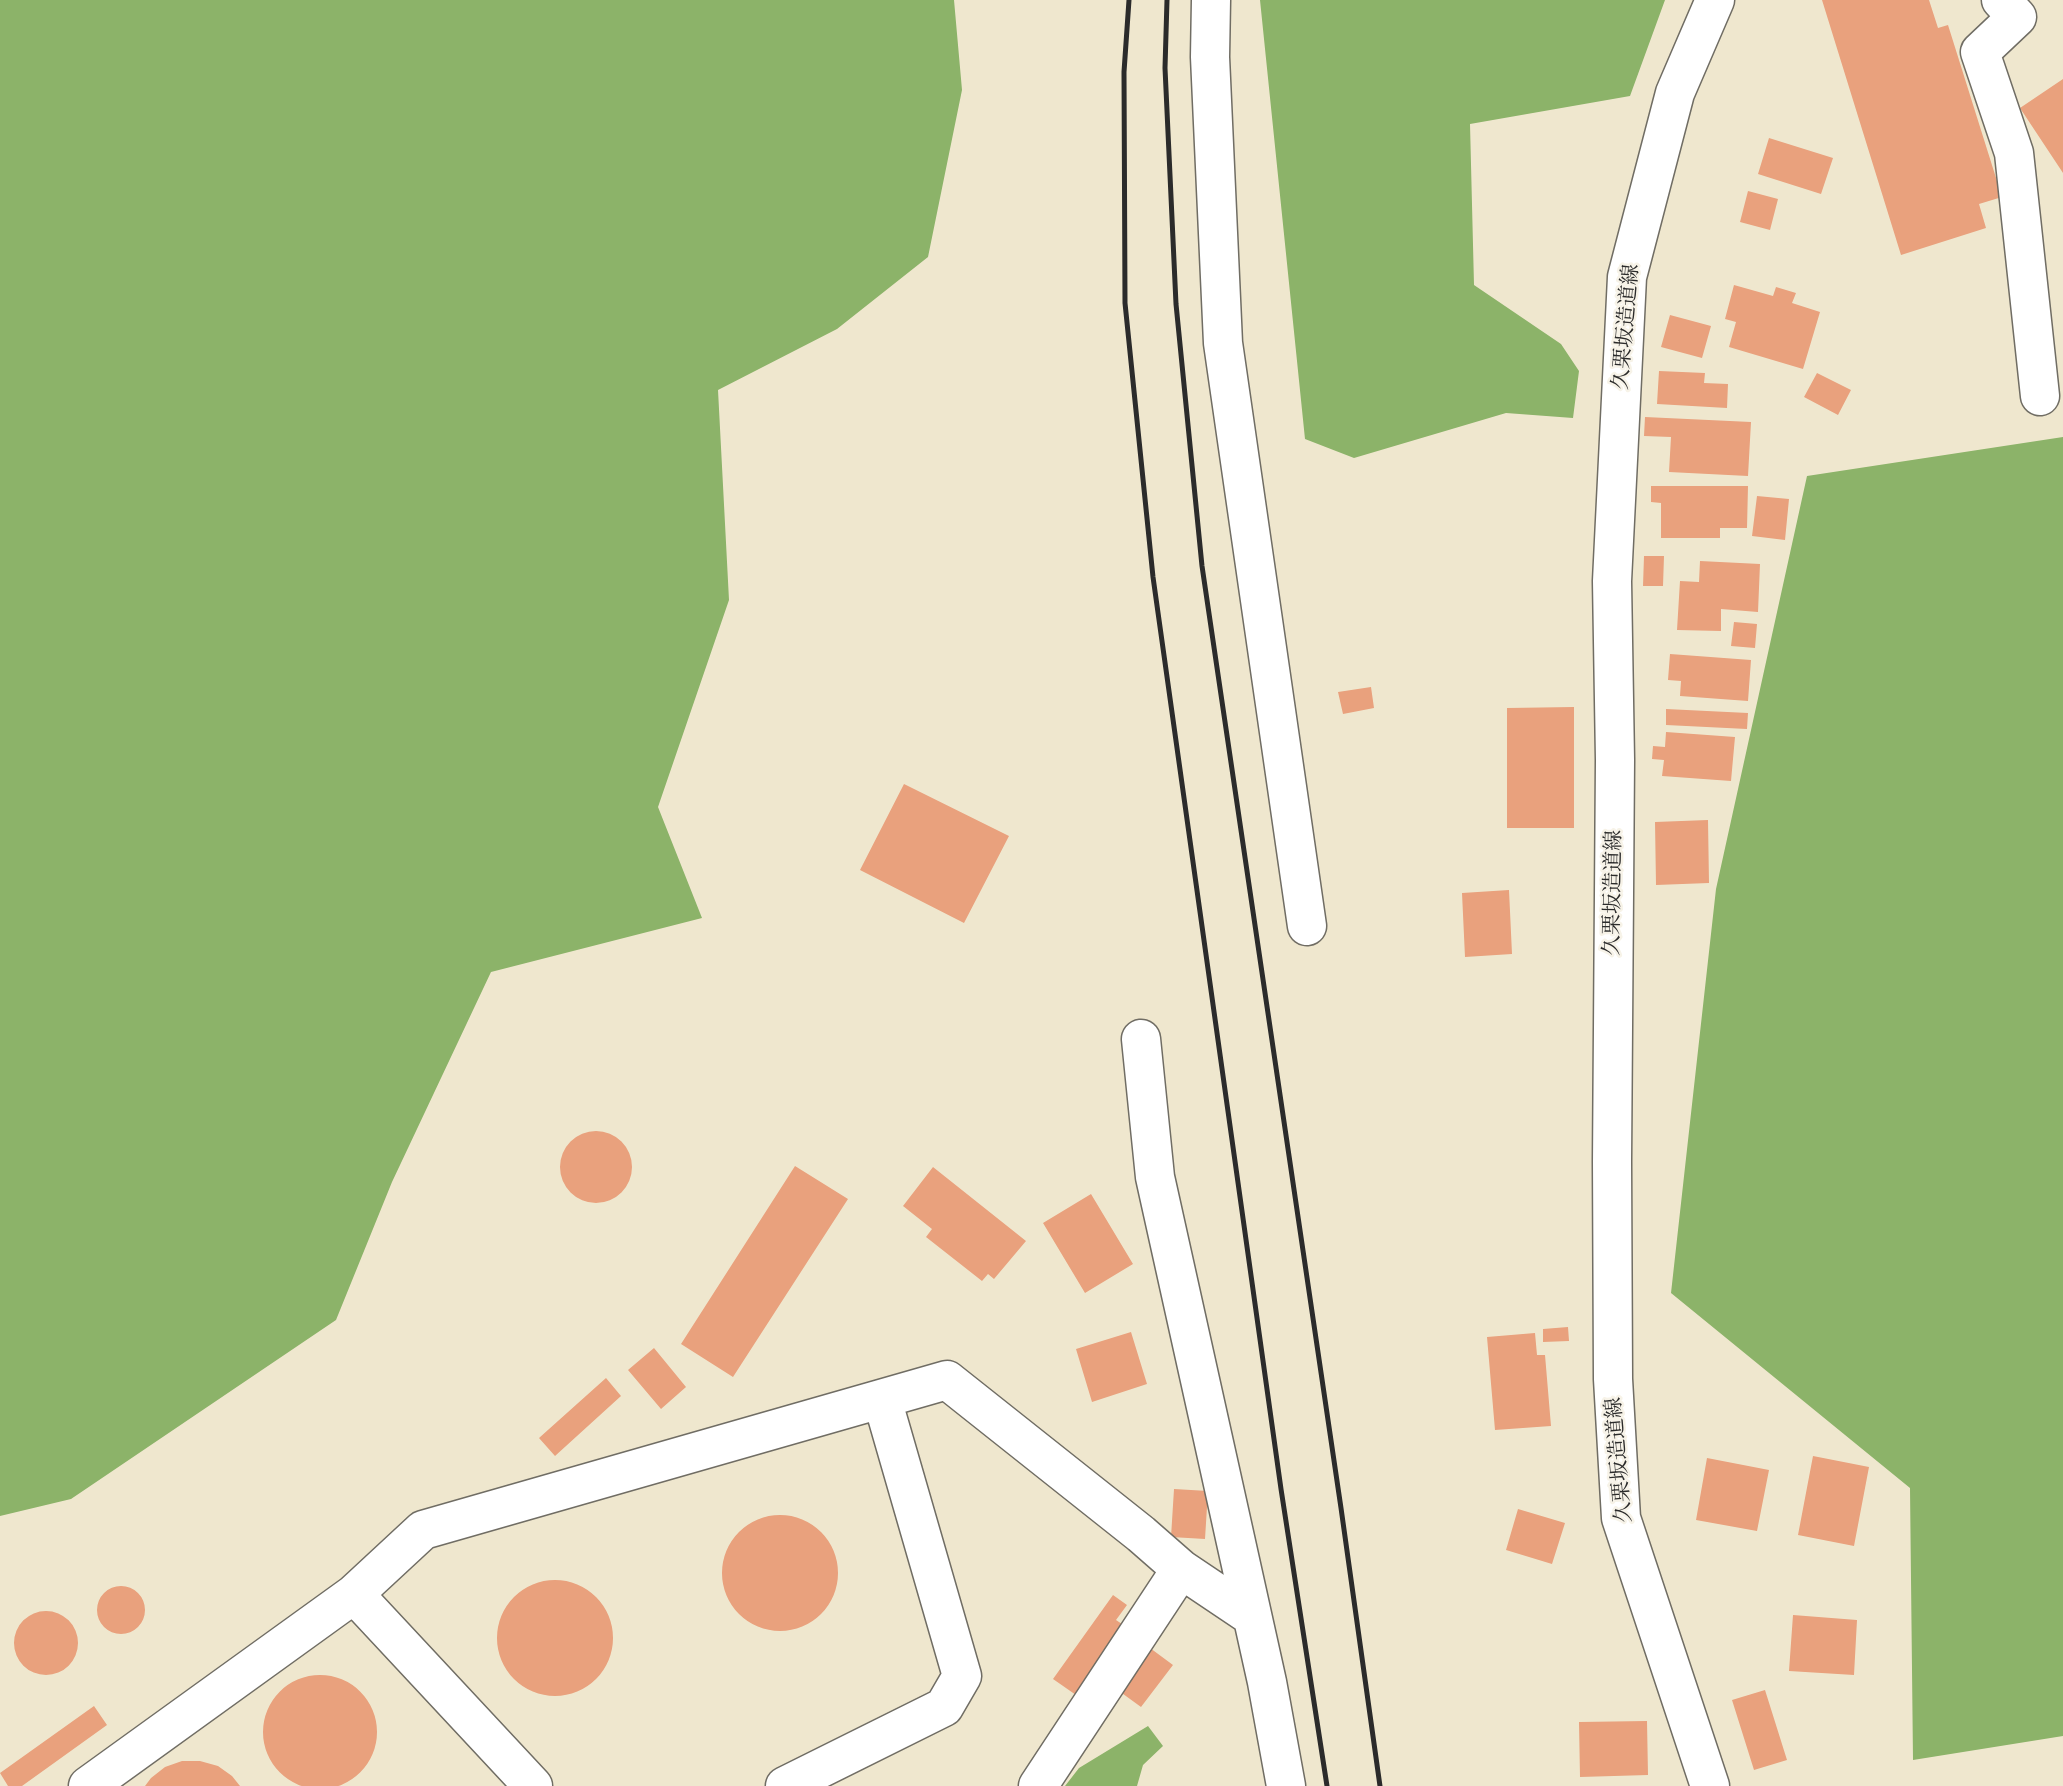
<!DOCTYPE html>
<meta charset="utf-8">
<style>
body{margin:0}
canvas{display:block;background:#efe7ce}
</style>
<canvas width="2063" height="1786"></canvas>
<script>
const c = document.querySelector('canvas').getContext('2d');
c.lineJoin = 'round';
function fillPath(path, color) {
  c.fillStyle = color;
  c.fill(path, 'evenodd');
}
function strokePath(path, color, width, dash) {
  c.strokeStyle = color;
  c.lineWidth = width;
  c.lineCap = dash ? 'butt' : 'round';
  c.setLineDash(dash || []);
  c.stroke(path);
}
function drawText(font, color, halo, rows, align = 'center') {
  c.font = font + ' "Libre Bodoni","Noto Serif JP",serif';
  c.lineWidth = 5;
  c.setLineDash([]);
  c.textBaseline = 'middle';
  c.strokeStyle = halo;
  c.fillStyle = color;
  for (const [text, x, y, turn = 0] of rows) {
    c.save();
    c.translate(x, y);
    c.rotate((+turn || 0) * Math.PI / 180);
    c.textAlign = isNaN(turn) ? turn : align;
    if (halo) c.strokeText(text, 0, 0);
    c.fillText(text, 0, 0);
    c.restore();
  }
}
fillPath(new Path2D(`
 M 0,0 L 954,0 L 962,90 L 928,257 L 837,329 L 718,390 L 729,600 L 658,807 L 702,918 L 491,972 L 392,1182 L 336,1320 L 71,1499 L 0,1516 Z
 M 1260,0 L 1665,0 L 1630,96 L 1470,124 L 1474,285 L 1561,344 L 1579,371 L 1573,418 L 1506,413 L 1354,458 L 1305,439 Z
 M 2063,437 L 2063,1736 L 1913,1760 L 1910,1488 L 1671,1293 L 1716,889 L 1807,476 Z
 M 1148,1726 L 1163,1746 L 1143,1765 L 1137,1786 L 1065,1786 L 1079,1768 Z`), '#8cb369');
fillPath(new Path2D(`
 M 1822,0 L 1929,0 L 1938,28 L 1948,25 L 2002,197 L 1979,204 L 1986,228 L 1901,255 Z
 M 2063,79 L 2063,173 L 2020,108 Z
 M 1769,138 L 1833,158 L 1821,194 L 1758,174 Z
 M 1748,191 L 1778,199 L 1770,230 L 1740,222 Z
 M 1734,285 L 1773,296 L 1776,287 L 1796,293 L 1792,303 L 1820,312 L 1803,369 L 1729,347 L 1736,322 L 1725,319 Z
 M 1670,315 L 1711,326 L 1702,358 L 1661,347 Z
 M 1659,371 L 1705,373 L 1704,383 L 1728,384 L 1727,408 L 1657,404 Z
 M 1817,373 L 1851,390 L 1838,415 L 1804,397 Z
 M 1645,417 L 1751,422 L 1748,476 L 1669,472 L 1671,437 L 1644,436 Z
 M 1651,486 L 1748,486 L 1747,528 L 1720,528 L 1720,538 L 1661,538 L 1661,503 L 1651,502 Z
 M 1757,496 L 1789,499 L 1785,540 L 1752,536 Z
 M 1644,556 L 1664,556 L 1663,586 L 1643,586 Z
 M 1700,561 L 1760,564 L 1758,612 L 1721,609 L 1721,631 L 1677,630 L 1680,581 L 1699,582 Z
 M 1734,622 L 1757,624 L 1755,648 L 1731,646 Z
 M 1670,654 L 1751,660 L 1748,701 L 1680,696 L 1681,681 L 1668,680 Z
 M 1371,687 L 1374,708 L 1343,714 L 1338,692 Z
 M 1574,707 L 1574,828 L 1507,828 L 1507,708 Z
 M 1666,709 L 1748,713 L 1747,729 L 1666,725 Z
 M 1666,732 L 1735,737 L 1731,781 L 1662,776 L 1664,760 L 1652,759 L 1653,746 L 1665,747 Z
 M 904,784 L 1009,836 L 964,923 L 860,870 Z
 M 1708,820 L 1709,883 L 1656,885 L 1655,822 Z
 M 1509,890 L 1512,954 L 1465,957 L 1462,893 Z
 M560 1167a36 36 0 1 1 72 0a36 36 0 1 1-72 0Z
 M 795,1166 L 848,1199 L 733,1377 L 681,1344 Z
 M 933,1167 L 1026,1241 L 994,1279 L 988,1274 L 982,1281 L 926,1237 L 932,1229 L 903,1206 Z
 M 1091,1194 L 1133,1264 L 1085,1293 L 1043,1223 Z
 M 1568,1327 L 1569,1341 L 1543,1342 L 1543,1329 Z
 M 1131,1332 L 1147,1384 L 1092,1402 L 1076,1349 Z
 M 1535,1333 L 1537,1355 L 1545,1355 L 1551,1426 L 1495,1430 L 1487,1337 Z
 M 654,1348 L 686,1387 L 661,1409 L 628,1370 Z
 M 606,1378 L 621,1396 L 555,1456 L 539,1438 Z
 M 1813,1456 L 1869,1467 L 1854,1546 L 1798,1535 Z
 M 1707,1458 L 1769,1470 L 1757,1531 L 1696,1520 Z
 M 1174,1489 L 1208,1491 L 1205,1539 L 1171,1537 Z
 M 1518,1509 L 1565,1523 L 1552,1564 L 1506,1550 Z
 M722 1573a58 58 0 1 1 116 0a58 58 0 1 1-116 0Z
 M497 1638a58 58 0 1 1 116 0a58 58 0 1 1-116 0Z
 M97 1610a24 24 0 1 1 48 0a24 24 0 1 1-48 0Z
 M 1113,1595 L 1127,1605 L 1116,1620 L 1125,1626 L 1076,1695 L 1053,1679 Z
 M14 1643a32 32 0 1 1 64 0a32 32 0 1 1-64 0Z
 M 1793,1615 L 1857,1620 L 1854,1675 L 1789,1671 Z
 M 1150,1648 L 1173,1665 L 1141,1707 L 1119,1691 Z
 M263 1732a57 57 0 1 1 114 0a57 57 0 1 1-114 0Z
 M 1765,1690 L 1787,1760 L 1754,1770 L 1732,1700 Z
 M 94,1706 L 107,1725 L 22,1786 L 8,1786 L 0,1773 Z
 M 1647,1721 L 1648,1775 L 1580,1777 L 1579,1722 Z
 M 182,1761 L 200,1761 L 218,1766 L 232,1776 L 240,1786 L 145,1786 L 151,1778 L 165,1767 Z`), '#e9a17d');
const minor = new Path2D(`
 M 1211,0 L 1210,57 L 1223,343 L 1307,926
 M 2001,0 L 2017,17 L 1980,52 L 2014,153 L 2040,396
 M 1141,1039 L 1155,1177 L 1267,1682 L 1286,1786
 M 354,1594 L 533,1786
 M 88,1786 L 354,1594 L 423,1530 L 947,1380 L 1141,1534 L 1181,1569
 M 785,1786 L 944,1707 L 962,1676 L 882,1399
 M 1038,1786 L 1181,1569 L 1251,1616`);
const major = new Path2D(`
 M 1710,1786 L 1621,1518 L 1613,1379 L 1612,1161 L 1615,760 L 1612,581 L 1627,277 L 1675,93 L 1715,0`);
strokePath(minor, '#706d64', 41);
strokePath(major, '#706d64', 41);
strokePath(minor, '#fff', 38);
strokePath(major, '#fff', 38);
strokePath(new Path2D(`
 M 1129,0 L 1124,72 L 1125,303 L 1153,577 L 1281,1489 L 1327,1786
 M 1167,0 L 1165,68 L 1176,304 L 1202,566 L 1341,1508 L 1380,1786`), '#2b2b2b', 5);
drawText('21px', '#2b2b2b', '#f7f3e8', [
 ["久栗坂造道線",1627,327,-85],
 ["久栗坂造道線",1614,893,-89],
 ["久栗坂造道線",1620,1460,-95]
]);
</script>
